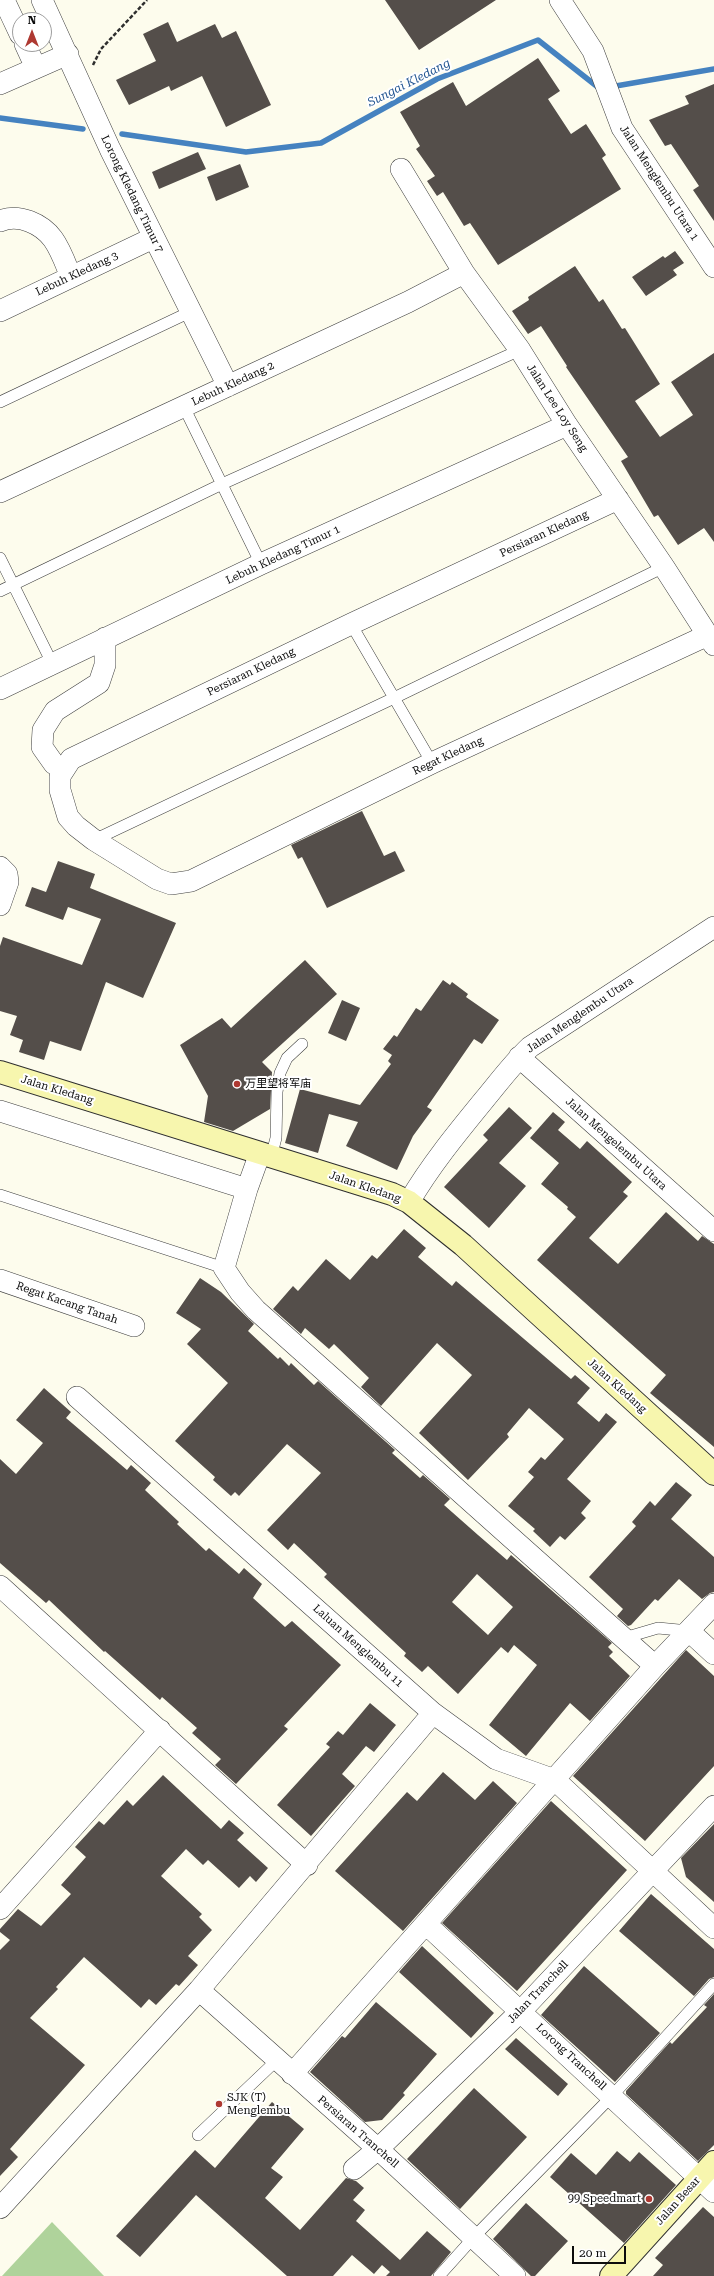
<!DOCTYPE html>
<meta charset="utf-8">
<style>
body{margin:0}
#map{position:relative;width:714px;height:2276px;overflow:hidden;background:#fdfced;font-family:"Roboto Serif",serif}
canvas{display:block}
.north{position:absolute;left:12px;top:12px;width:40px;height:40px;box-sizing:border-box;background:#fff;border:1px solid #9e9e9e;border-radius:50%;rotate:0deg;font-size:11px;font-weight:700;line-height:16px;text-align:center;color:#0c0c0c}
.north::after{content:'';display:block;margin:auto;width:14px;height:18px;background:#ae3932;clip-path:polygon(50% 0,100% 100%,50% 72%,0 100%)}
.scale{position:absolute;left:572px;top:2246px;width:54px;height:18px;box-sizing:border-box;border:2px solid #0c0c0c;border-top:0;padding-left:5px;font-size:12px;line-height:14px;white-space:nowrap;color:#0c0c0c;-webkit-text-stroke:3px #fff;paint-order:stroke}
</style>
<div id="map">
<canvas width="714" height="2276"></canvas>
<div class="north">N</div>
<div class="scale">20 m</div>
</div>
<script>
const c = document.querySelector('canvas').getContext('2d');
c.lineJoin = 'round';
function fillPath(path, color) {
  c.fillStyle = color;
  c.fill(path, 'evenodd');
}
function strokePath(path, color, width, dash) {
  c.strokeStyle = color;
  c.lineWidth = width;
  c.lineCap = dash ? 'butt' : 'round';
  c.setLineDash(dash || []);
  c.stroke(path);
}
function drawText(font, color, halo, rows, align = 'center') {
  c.font = font + ' "Roboto Serif","Noto Sans SC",serif';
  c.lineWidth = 4;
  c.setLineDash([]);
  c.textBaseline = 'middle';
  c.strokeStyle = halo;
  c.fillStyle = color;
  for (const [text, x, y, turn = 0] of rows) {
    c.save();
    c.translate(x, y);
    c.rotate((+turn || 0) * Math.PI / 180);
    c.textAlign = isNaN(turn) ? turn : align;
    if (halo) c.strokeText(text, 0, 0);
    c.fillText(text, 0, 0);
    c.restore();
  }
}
fillPath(new Path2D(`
 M 52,2222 L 104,2276 L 2,2276 Z`), '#afd39b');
strokePath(new Path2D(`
 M 610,87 L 714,69
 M 0,118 L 83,129
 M 122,134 L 246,152 L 321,143 L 437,79 L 538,40 L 599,88`), '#4582c0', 5.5);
fillPath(new Path2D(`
 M 385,0 L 496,0 L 419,50 Z
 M 168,22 L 177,42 L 215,24 L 222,38 L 236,31 L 271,105 L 226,127 L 202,76 L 171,91 L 169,86 L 129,105 L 116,80 L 156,61 L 143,34 Z
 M 538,58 L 560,91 L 548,99 L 571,134 L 586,124 L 606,155 L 602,158 L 621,189 L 498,265 L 470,223 L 464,226 L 443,192 L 437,196 L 427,181 L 435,176 L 416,149 L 420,146 L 400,112 L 453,82 L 466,106 Z
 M 714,84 L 714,221 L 693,190 L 699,186 L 671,144 L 665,146 L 649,120 L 689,104 L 685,96 Z
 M 198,152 L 206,169 L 159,189 L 152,172 Z
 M 240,164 L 249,187 L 216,201 L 207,177 Z
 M 675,251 L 684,263 L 673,270 L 677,275 L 646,296 L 632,277 L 663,256 L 665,258 Z
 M 575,266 L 599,302 L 603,299 L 622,329 L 625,328 L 660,384 L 635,401 L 660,437 L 693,415 L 671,382 L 714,353 L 714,542 L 704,528 L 678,545 L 658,515 L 654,517 L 621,461 L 628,457 L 566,367 L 567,366 L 541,326 L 528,334 L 512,311 L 529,300 L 528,297 Z
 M 362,811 L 384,856 L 395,851 L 405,871 L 327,908 L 302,857 L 298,859 L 291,845 Z
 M 58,861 L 95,874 L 90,888 L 176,923 L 143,998 L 106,982 L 81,1051 L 50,1041 L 44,1060 L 19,1052 L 23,1040 L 10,1035 L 17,1016 L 0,1011 L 0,946 L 3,937 L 82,965 L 101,919 L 68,907 L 63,920 L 25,906 L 32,887 L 46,892 Z
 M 305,960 L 337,994 L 262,1062 L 272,1072 L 270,1109 L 233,1131 L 204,1122 L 208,1096 L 180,1045 L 222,1018 L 231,1028 Z
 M 443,980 L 450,985 L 452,982 L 468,994 L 466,997 L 499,1020 L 482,1044 L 474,1039 L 427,1107 L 432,1110 L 413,1136 L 397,1170 L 346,1146 L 358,1122 L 329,1114 L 318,1153 L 285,1143 L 300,1089 L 360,1105 L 391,1064 L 388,1061 L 392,1055 L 383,1049 L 394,1035 L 397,1037 L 416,1008 L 421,1011 Z
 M 342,1000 L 360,1008 L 346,1041 L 328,1033 Z
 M 509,1107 L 532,1128 L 499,1163 L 526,1186 L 489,1228 L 444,1187 L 488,1140 L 483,1135 Z
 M 553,1112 L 565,1122 L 558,1130 L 580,1149 L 587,1141 L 632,1182 L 623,1192 L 628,1196 L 589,1238 L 618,1264 L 666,1212 L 698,1241 L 702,1236 L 714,1244 L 714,1447 L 650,1393 L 666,1375 L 537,1260 L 576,1217 L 567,1209 L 568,1207 L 541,1184 L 559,1163 L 530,1138 Z
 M 404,1229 L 426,1248 L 418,1257 L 452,1286 L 456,1281 L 571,1379 L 575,1375 L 590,1388 L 577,1403 L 599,1422 L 606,1413 L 617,1422 L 567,1479 L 591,1501 L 581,1513 L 586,1518 L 565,1540 L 560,1536 L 550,1547 L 533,1531 L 535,1529 L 508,1506 L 534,1477 L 528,1472 L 541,1457 L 545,1460 L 564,1439 L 529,1408 L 507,1434 L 509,1437 L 468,1480 L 419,1433 L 472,1375 L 437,1343 L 381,1406 L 361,1387 L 369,1378 L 334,1344 L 329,1349 L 305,1328 L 301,1334 L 273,1309 L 293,1286 L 298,1291 L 326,1259 L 350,1280 L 372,1255 L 377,1259 Z
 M 200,1278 L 221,1292 L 254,1324 L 248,1331 L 278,1359 L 280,1357 L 289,1366 L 291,1363 L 314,1385 L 318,1381 L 395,1450 L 392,1453 L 420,1478 L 423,1475 L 450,1499 L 444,1505 L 478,1535 L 507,1560 L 511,1555 L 612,1643 L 608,1647 L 613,1652 L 609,1656 L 630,1676 L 590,1721 L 570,1703 L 526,1756 L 489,1725 L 537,1665 L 514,1645 L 508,1653 L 501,1647 L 458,1694 L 428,1666 L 422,1672 L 404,1656 L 406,1653 L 324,1577 L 327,1574 L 294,1543 L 288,1550 L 267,1530 L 321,1473 L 287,1444 L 239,1496 L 235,1492 L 231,1496 L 213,1480 L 215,1477 L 175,1441 L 228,1383 L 187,1344 L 201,1329 L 176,1313 ZM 477,1574 L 513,1607 L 488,1635 L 452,1602 Z
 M 44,1388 L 71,1412 L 66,1418 L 127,1470 L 131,1465 L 151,1483 L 145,1490 L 179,1522 L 177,1524 L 206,1551 L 209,1548 L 239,1574 L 244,1568 L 262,1584 L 253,1598 L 285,1627 L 292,1621 L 341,1665 L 284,1726 L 288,1729 L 236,1784 L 215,1765 L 221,1759 L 192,1733 L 197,1728 L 162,1697 L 160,1700 L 105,1651 L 104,1652 L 49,1600 L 46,1603 L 0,1563 L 0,1459 L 16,1474 L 43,1443 L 16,1420 Z
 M 676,1482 L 692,1495 L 671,1519 L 714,1557 L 714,1592 L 710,1593 L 702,1599 L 679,1579 L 658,1601 L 655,1599 L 631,1625 L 628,1626 L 617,1616 L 623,1609 L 589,1577 L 636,1526 L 632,1522 L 650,1501 L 655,1506 Z
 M 686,1650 L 714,1676 L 714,1766 L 645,1841 L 573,1776 Z
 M 370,1703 L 396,1725 L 374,1752 L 366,1746 L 342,1774 L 355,1786 L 311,1836 L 277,1805 L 330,1747 L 326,1744 L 338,1731 L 343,1735 Z
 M 443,1772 L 475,1800 L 493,1781 L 517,1803 L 403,1931 L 335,1871 L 407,1792 L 417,1801 Z
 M 163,1775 L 221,1829 L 229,1820 L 244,1833 L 237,1840 L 268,1868 L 256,1882 L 250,1876 L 239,1888 L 208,1860 L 203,1865 L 186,1849 L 161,1876 L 202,1914 L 199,1917 L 212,1930 L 188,1956 L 198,1965 L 179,1986 L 176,1984 L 156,2005 L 149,1999 L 141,2008 L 84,1957 L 56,1987 L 58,1989 L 30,2018 L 85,2065 L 10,2149 L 18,2157 L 0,2176 L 0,1950 L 10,1940 L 0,1932 L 0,1929 L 18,1909 L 41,1926 L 71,1894 L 61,1885 L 86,1857 L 75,1847 L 99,1821 L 104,1825 L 127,1800 L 133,1806 Z
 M 551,1801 L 627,1870 L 517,1991 L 442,1923 Z
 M 714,1824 L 714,1902 L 686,1877 L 681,1858 Z
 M 651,1894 L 714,1949 L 714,1977 L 709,1979 L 694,1996 L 619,1931 Z
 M 422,1946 L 494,2013 L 471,2038 L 399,1972 Z
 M 584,1966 L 660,2033 L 615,2082 L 541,2015 Z
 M 714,1994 L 714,2145 L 698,2161 L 626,2094 L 626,2091 L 670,2042 L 672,2044 L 707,2007 L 704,2005 Z
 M 376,2002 L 437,2054 L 403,2093 L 405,2095 L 382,2120 L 365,2122 L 310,2072 L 342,2036 L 345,2038 Z
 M 516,2038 L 568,2084 L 558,2096 L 505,2049 Z
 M 474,2088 L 527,2137 L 460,2209 L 407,2159 Z
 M 272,2102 L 304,2129 L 271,2168 L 283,2177 L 265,2198 L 300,2230 L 346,2178 L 356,2181 L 364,2188 L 353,2200 L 365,2210 L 356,2221 L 400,2260 L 427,2231 L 451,2252 L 431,2276 L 386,2276 L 390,2272 L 382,2265 L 374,2274 L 352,2255 L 333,2276 L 287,2276 L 196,2195 L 140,2257 L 116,2236 L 195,2150 L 215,2168 Z
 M 617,2151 L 630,2162 L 639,2152 L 676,2185 L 624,2243 L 550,2177 L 571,2153 L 596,2175 Z
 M 526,2203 L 568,2241 L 535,2276 L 531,2276 L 493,2239 Z
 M 703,2207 L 714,2217 L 714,2276 L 653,2276 L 663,2265 L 655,2258 Z`), '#544e4a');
const service = new Path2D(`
 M 0,402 L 190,312
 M 184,407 L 261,564
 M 0,558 L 52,663
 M 0,591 L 222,484 L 520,350
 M 351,624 L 432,763
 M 94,840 L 394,698 L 664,567
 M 271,1157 L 276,1138 L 277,1092 L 280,1073 L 287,1058 L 302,1044
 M 0,1195 L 224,1268
 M 624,1638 L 658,1628 L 689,1631
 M 198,2135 L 277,2060
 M 439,2276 L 474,2237 L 612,2096 L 714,1984`);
const minor = new Path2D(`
 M 4,0 L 20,34
 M 42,0 L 110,149 L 228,386
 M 560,0 L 593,51 L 622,128 L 714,267
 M 25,44 L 36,68
 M 0,84 L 68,54
 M 401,169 L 464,273 L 520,350 L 567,425 L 664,567 L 714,645
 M 0,221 C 19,213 42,224 53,239 C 61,250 66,265 71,277
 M 0,311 L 153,238
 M 0,492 L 408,302 L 464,273
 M 618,499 L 351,624 L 71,759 L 60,776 L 60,790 L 68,817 L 76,826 L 94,840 L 157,879 L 171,884 L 191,881 L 432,763 L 708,635
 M 0,689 L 261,564 L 567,425
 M 63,768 L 54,764 L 42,747 L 43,730 L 55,711 L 99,683 L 105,665 L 105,638
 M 0,867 L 7,874 L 8,882 L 0,905
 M 519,1057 L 714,1231
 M 0,1111 L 247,1189 L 260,1153
 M 247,1189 L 224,1268 L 240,1292 L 256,1310 L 655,1666
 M 409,1202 C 430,1166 457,1133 484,1100 C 499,1082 513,1063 530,1047 L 714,927
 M 0,1280 L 134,1326
 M 77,1397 L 433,1713 L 496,1759 L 555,1780 L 714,1928
 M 0,1586 L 307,1865
 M 689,1631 L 714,1654
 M 0,1909 L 160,1730
 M 426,1924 L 714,2192
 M 199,1990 L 378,2149 L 515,2276
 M 292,2074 L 655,1666 L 714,1604
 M 354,2169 L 378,2149 L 521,2011 L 714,1806
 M 0,2208 L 199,1990 L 433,1713`);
const secondary = new Path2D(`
 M 0,1072 L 392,1194 L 409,1202 L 463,1245 L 714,1474
 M 611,2276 L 714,2162`);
strokePath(service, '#3f3f3f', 12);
strokePath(minor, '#3f3f3f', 22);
strokePath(secondary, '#2e2e2e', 24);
strokePath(new Path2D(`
 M 93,65 L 101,49 L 147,0`), '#2e2e2e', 2.5, [4, 2]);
strokePath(service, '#fff', 11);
strokePath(minor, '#fff', 21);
strokePath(secondary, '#f7f6ae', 22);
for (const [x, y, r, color] of [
 [237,1084,4,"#ae3932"],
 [219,2104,4,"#ae3932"],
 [649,2199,4,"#ae3932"]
]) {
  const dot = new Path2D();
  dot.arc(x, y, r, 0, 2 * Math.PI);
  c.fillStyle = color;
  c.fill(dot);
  strokePath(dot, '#fff', 1.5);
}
drawText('11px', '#0c0c0c', '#fff', [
 ["Jalan Menglembu Utara 1",659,183,57],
 ["Lorong Kledang Timur 7",132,194,64],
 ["Lebuh Kledang 3",77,274,-25],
 ["Lebuh Kledang 2",233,384,-25],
 ["Jalan Lee Loy Seng",557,408,57],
 ["Persiaran Kledang",544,534,-25],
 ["Lebuh Kledang Timur 1",283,555,-25],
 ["Persiaran Kledang",251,672,-26],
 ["Regat Kledang",448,756,-25],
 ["Jalan Menglembu Utara",580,1015,-34],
 ["Jalan Kledang",57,1090,17],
 ["Jalan Mengelembu Utara",616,1144,42],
 ["Jalan Kledang",365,1187,19],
 ["Regat Kacang Tanah",67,1303,19],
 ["Jalan Kledang",617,1386,42],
 ["Laluan Menglembu 11",358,1646,42],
 ["Jalan Tranchell",538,1992,-46],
 ["Lorong Tranchell",571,2057,43],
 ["Persiaran Tranchell",358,2132,41],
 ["Jalan Besar",678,2201,-48]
]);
drawText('11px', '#0c0c0c', '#fff', [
 ["万里望将军庙",245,1084],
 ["SJK (T)",227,2098],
 ["Menglembu",227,2111],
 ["99 Speedmart",641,2199,"right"]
], 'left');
drawText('italic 12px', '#225591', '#fff', [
 ["Sungai Kledang",409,83,-27]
]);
</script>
